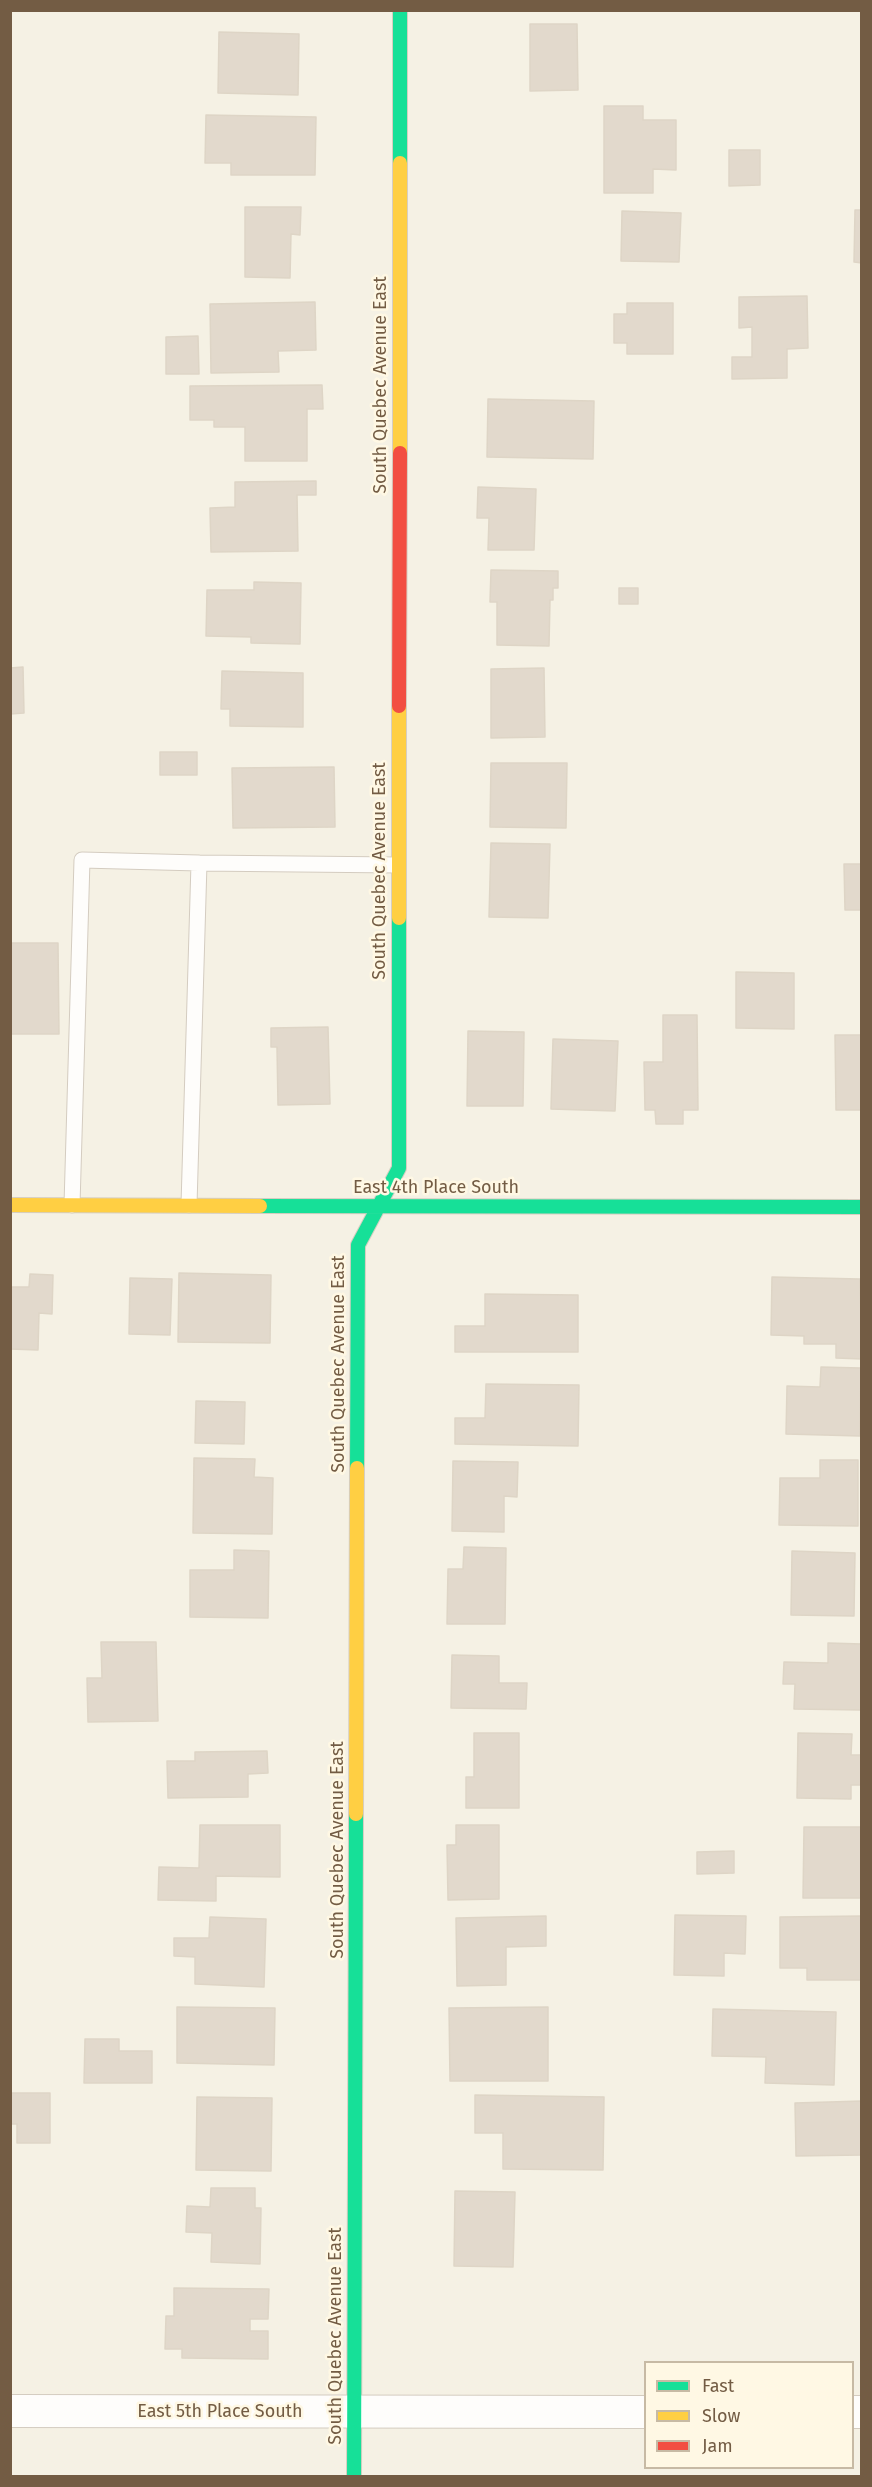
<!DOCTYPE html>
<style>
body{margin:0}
#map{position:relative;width:872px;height:2487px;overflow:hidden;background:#f5f1e4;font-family:"Fira Sans",sans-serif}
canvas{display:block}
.frame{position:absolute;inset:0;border:12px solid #735c44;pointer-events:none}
.legend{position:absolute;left:644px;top:2361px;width:210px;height:108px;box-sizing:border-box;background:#fff8e4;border:2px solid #c7baa4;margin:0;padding:8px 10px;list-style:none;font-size:18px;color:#735c44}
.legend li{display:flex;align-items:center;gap:12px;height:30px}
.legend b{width:30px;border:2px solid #c7baa4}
</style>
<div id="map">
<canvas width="872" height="2487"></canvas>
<div class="frame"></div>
<ul class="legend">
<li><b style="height:8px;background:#16e098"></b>Fast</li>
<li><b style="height:8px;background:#ffcf43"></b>Slow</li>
<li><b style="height:8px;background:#f24e42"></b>Jam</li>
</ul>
</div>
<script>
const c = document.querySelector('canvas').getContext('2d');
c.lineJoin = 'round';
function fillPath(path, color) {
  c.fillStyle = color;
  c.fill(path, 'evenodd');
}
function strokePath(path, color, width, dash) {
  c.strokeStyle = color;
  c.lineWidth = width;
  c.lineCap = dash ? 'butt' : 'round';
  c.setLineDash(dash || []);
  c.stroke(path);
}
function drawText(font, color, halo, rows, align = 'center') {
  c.font = font + ' "Fira Sans",sans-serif';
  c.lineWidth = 5;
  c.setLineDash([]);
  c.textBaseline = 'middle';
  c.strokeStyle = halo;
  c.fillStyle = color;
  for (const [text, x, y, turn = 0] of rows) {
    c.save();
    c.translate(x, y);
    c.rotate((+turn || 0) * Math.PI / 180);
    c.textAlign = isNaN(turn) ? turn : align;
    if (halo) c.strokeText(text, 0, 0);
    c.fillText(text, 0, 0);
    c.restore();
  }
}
const building = new Path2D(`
 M 530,24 L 577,24 L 578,90 L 530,91 Z
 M 219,32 L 299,34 L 298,95 L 218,93 Z
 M 604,106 L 643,106 L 643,120 L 676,120 L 676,170 L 653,169 L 653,193 L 604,193 Z
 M 206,115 L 316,117 L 315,175 L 231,175 L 231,163 L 205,163 Z
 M 729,150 L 760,150 L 760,185 L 729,186 Z
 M 245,207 L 301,207 L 300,235 L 291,234 L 290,278 L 245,277 Z
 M 855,210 L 862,210 L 862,263 L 854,262 Z
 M 622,211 L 681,213 L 679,262 L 621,261 Z
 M 807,296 L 808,348 L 787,349 L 787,378 L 732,379 L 732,357 L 752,357 L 752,327 L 739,328 L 739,297 Z
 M 315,302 L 316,350 L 278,351 L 279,372 L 211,373 L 210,304 Z
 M 627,303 L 673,303 L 673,354 L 627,354 L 627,343 L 614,343 L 614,314 L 627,314 Z
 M 198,336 L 199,374 L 166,374 L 166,337 Z
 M 322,385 L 323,409 L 307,409 L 307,461 L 245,461 L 245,427 L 214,427 L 214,420 L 190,420 L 190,386 Z
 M 488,399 L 594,401 L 593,459 L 487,457 Z
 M 316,481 L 316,495 L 297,495 L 298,551 L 211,552 L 210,508 L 235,507 L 235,482 Z
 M 478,487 L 536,489 L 534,550 L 488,550 L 489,518 L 477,518 Z
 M 491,570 L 558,571 L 558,588 L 553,588 L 553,600 L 550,600 L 549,646 L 497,645 L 497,602 L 490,602 Z
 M 254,582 L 301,583 L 300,644 L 251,643 L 251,637 L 206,636 L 207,590 L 254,590 Z
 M 619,588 L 638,588 L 638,604 L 619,604 Z
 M 23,667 L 24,713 L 10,714 L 10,668 Z
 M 544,668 L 545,737 L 491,738 L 491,669 Z
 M 222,671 L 303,673 L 303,727 L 230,726 L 230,709 L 221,709 Z
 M 160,752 L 197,752 L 197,775 L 160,775 Z
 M 491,763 L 567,763 L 566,828 L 490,827 Z
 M 334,767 L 335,827 L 233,828 L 232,768 Z
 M 491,843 L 550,844 L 548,918 L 489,917 Z
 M 844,864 L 862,864 L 862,910 L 845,910 Z
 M 10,943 L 58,943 L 59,1034 L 10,1034 Z
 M 736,972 L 794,973 L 794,1029 L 736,1028 Z
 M 663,1015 L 697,1015 L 698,1110 L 683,1110 L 683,1124 L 656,1124 L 655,1110 L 645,1110 L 644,1062 L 663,1062 Z
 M 328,1027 L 330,1104 L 278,1105 L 277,1047 L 271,1047 L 271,1028 Z
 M 468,1031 L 524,1032 L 523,1106 L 467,1106 Z
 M 835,1035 L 862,1035 L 862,1110 L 836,1110 Z
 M 553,1039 L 618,1041 L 615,1111 L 551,1109 Z
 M 179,1273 L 271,1275 L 270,1343 L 178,1342 Z
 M 30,1274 L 53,1275 L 52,1314 L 39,1313 L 38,1350 L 10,1349 L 10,1287 L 29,1287 Z
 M 772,1277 L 860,1279 L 862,1359 L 836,1358 L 836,1344 L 804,1344 L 804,1336 L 771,1335 Z
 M 130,1278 L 172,1279 L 170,1335 L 129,1334 Z
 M 485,1294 L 578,1295 L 578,1352 L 455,1352 L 455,1326 L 485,1326 Z
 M 821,1367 L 861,1368 L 860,1436 L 786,1434 L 787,1386 L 820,1387 Z
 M 486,1384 L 579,1385 L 578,1446 L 455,1444 L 455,1418 L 485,1418 Z
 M 196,1401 L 245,1402 L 244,1444 L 195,1443 Z
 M 194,1458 L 255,1459 L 254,1477 L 273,1478 L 272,1534 L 193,1533 Z
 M 820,1460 L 858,1460 L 858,1526 L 779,1525 L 780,1478 L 820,1478 Z
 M 453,1461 L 518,1462 L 517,1497 L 504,1496 L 504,1532 L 452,1531 Z
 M 464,1547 L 506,1548 L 505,1624 L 447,1624 L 448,1569 L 463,1569 Z
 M 234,1550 L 269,1551 L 268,1618 L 190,1617 L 190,1570 L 234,1570 Z
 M 792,1551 L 855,1553 L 854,1616 L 791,1615 Z
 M 101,1642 L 156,1642 L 158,1721 L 88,1722 L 87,1678 L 102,1678 Z
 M 828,1643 L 862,1644 L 862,1710 L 794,1709 L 795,1684 L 783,1684 L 784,1662 L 828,1663 Z
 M 452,1655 L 499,1656 L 499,1683 L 527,1683 L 526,1709 L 451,1708 Z
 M 474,1733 L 519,1733 L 519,1808 L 466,1808 L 466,1777 L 474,1777 Z
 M 798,1733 L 852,1734 L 851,1755 L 862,1755 L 862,1785 L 851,1785 L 851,1799 L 797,1798 Z
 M 267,1751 L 268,1773 L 248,1774 L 248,1797 L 168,1798 L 167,1761 L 195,1761 L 195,1752 Z
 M 200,1825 L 280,1825 L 280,1877 L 216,1876 L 216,1901 L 158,1900 L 159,1867 L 199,1868 Z
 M 456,1825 L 499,1825 L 499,1899 L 448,1900 L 447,1845 L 456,1845 Z
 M 804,1827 L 862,1827 L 862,1898 L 803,1898 Z
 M 734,1851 L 734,1873 L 697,1874 L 697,1852 Z
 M 675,1915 L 746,1916 L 745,1954 L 724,1953 L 724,1976 L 674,1975 Z
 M 546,1916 L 546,1946 L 506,1947 L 506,1985 L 457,1986 L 456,1918 Z
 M 862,1916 L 862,1980 L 807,1980 L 807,1968 L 780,1968 L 780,1917 Z
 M 210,1917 L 266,1919 L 264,1987 L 195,1984 L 195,1957 L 174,1956 L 174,1938 L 209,1938 Z
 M 177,2007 L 275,2008 L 274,2065 L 177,2063 Z
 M 548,2007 L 548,2081 L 450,2081 L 449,2008 Z
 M 713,2009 L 836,2012 L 834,2085 L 765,2083 L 766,2057 L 712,2056 Z
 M 85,2039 L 119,2039 L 119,2051 L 152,2051 L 152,2083 L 84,2083 Z
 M 10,2093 L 50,2093 L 50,2143 L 17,2143 L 17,2124 L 10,2124 Z
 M 475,2095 L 604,2097 L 603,2170 L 503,2169 L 503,2133 L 475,2133 Z
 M 197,2097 L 272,2098 L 271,2171 L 196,2170 Z
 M 862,2101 L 862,2155 L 796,2156 L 795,2103 Z
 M 211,2188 L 255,2188 L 255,2208 L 261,2208 L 260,2264 L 211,2262 L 212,2233 L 186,2232 L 187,2206 L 210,2207 Z
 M 455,2191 L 515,2192 L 513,2267 L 454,2266 Z
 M 174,2288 L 269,2289 L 268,2319 L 250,2319 L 250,2331 L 268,2331 L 268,2359 L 182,2358 L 182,2349 L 165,2349 L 166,2316 L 174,2316 Z`);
fillPath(building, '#e2d9cc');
strokePath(building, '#ded5c6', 1.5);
const lane = new Path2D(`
 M 199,863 L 398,865
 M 72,1205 L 82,860 L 199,863 L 189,1205`);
const street = new Path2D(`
 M 10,2411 L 646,2412
 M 852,2412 L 862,2412`);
const fast = new Path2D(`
 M 400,163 L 400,10
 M 260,1206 L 862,1207
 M 357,1468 L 358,1245 L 399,1168 L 399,918
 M 354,2476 L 356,1814`);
const slow = new Path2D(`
 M 400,453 L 400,163
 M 399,918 L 399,706
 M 10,1205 L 260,1206
 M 356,1814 L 357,1468`);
const jam = new Path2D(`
 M 399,706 L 400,453`);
strokePath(lane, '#d4ccc0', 17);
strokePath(street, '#d4ccc0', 34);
strokePath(fast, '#d6cec1', 16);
strokePath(slow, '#d6cec1', 16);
strokePath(jam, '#d6cec1', 16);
strokePath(lane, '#fefdfb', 15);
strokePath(street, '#fefdfb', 32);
strokePath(fast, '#16e098', 14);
strokePath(slow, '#ffcf43', 14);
strokePath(jam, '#f24e42', 14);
drawText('18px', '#735c44', '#fff8e4', [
 ["South Quebec Avenue East",381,385,-90],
 ["South Quebec Avenue East",380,871,-90],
 ["East 4th Place South",436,1188],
 ["South Quebec Avenue East",339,1364,-90],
 ["South Quebec Avenue East",338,1850,-90],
 ["South Quebec Avenue East",336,2336,-90],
 ["East 5th Place South",220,2412]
]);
</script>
